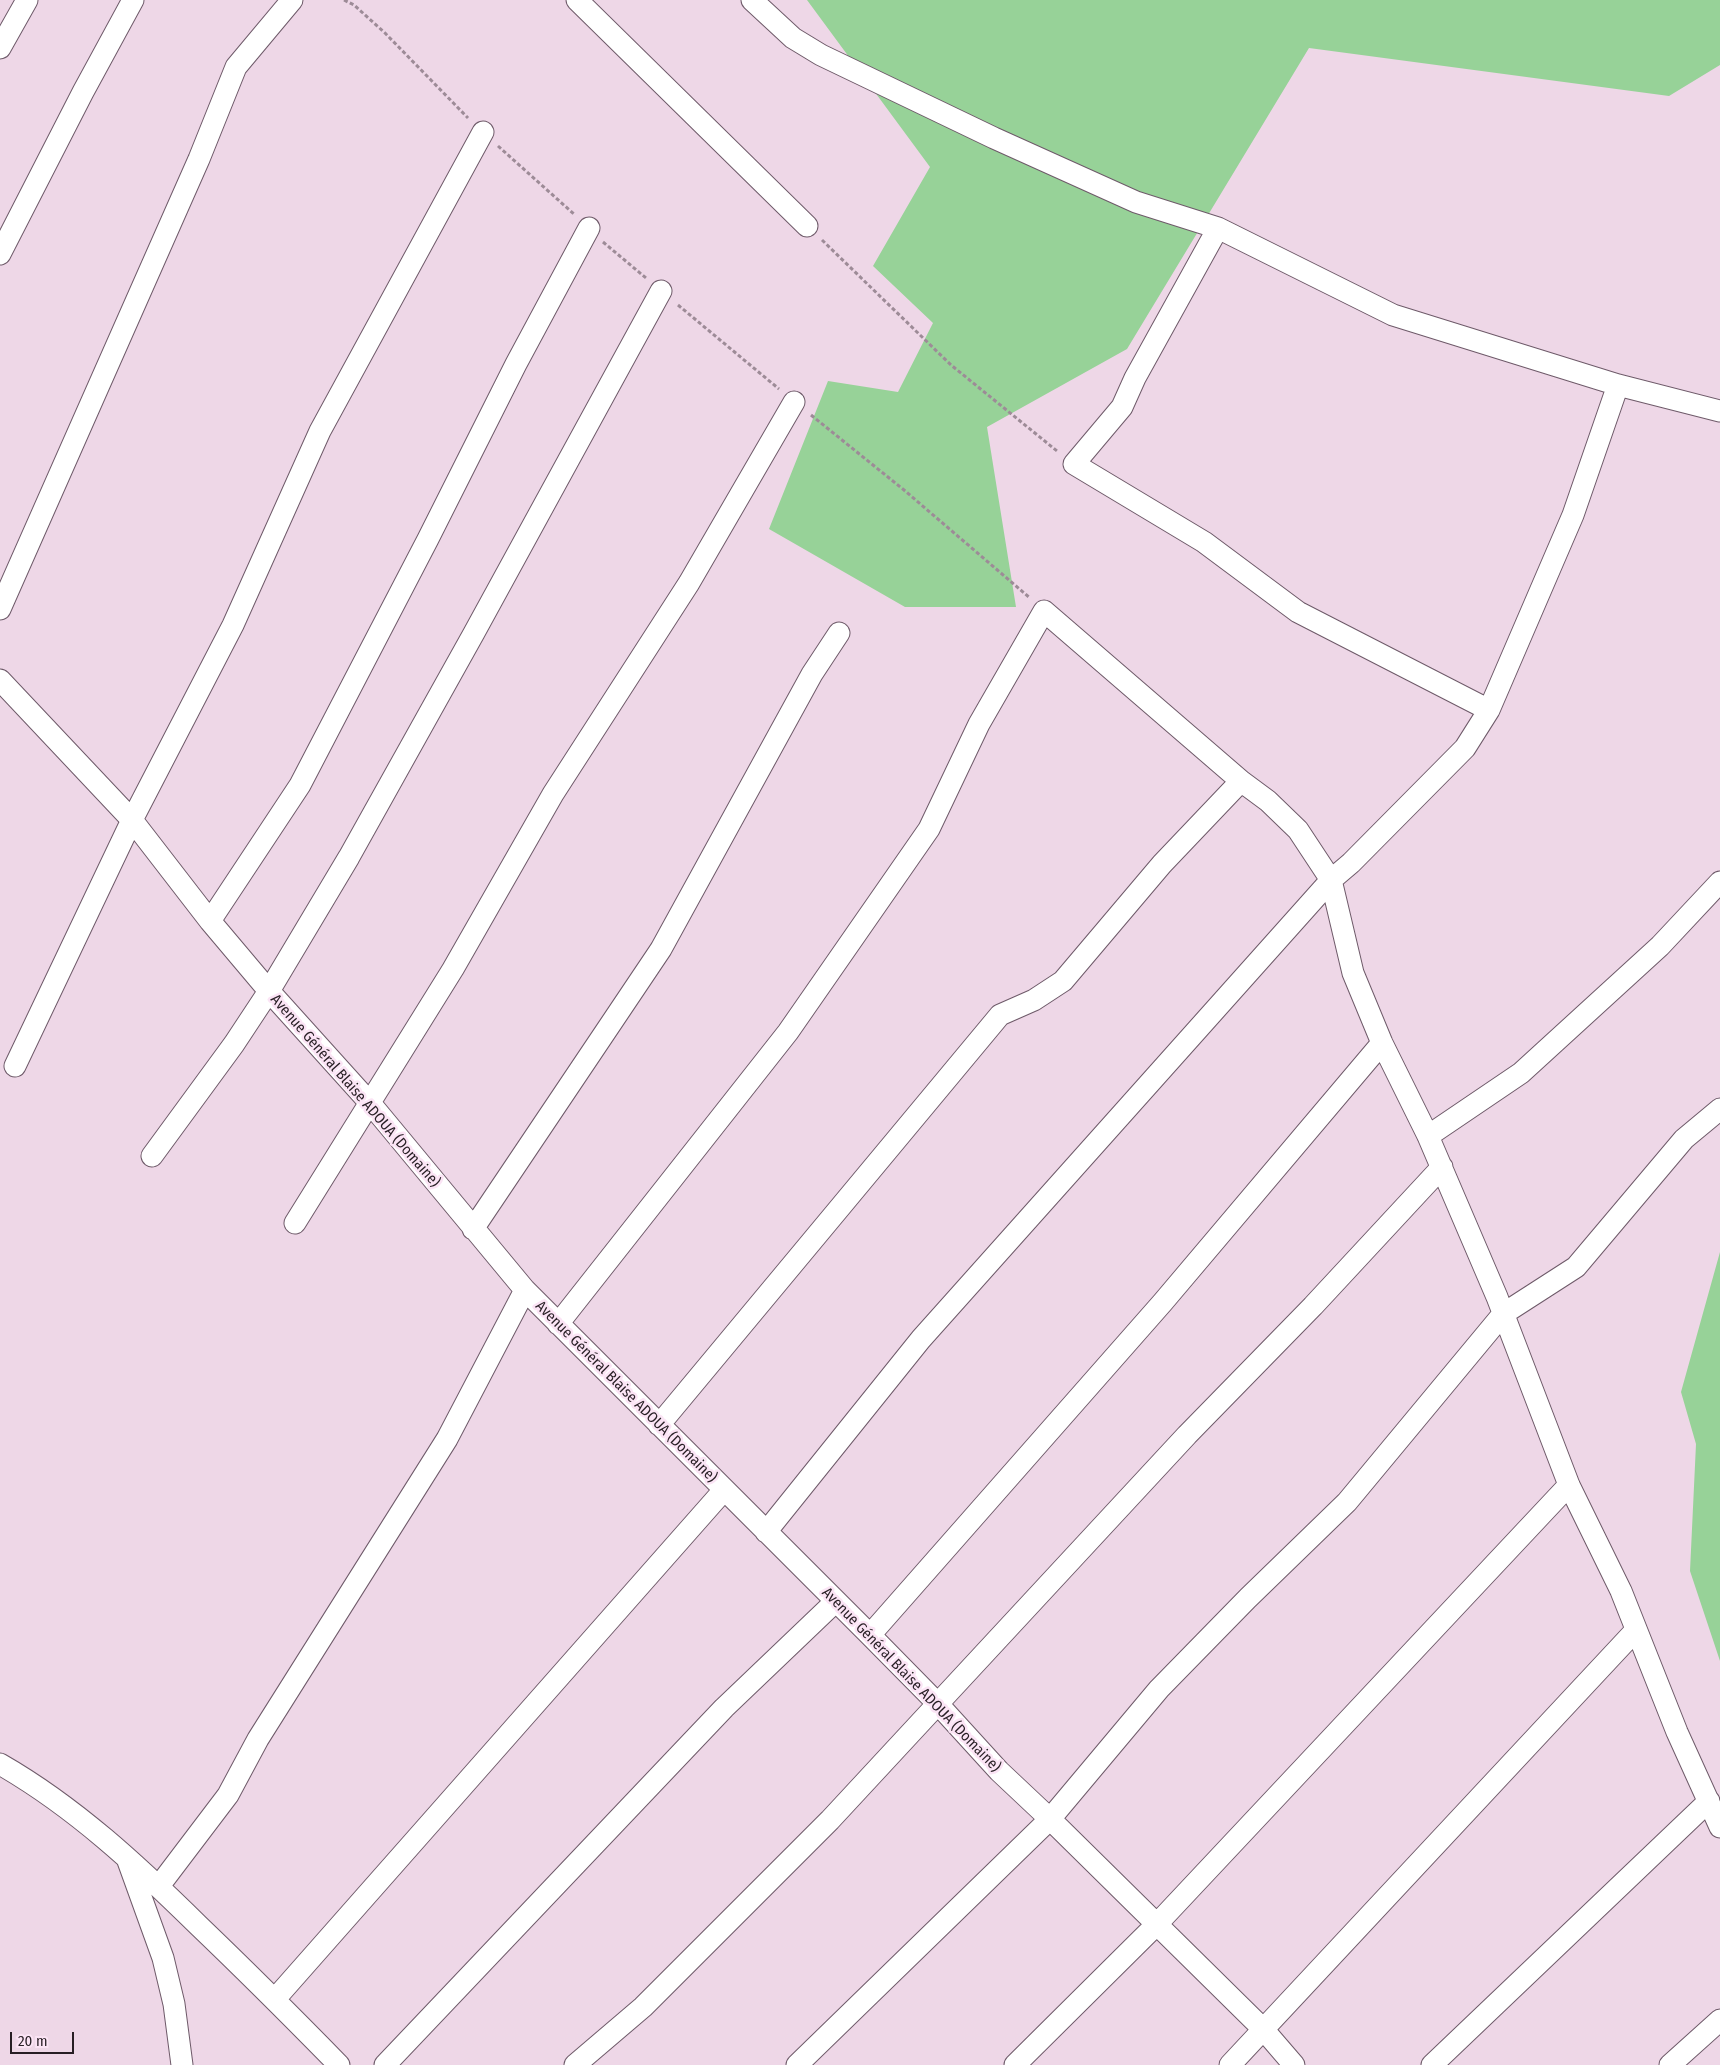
<!DOCTYPE html>
<meta charset="utf-8">
<style>
body{margin:0}
#map{position:relative;width:1720px;height:2065px;overflow:hidden;background:#eed7e7;font-family:"Fira Sans Condensed",sans-serif}
canvas{display:block}
.scale{position:absolute;left:10px;top:2032px;width:64px;height:22px;box-sizing:border-box;border:2px solid #271e24;border-top:0;padding-left:6px;font-size:15px;line-height:18px;white-space:nowrap;color:#271e24;-webkit-text-stroke:4px #fbe4f5;paint-order:stroke}
</style>
<div id="map">
<canvas width="1720" height="2065"></canvas>
<div class="scale">20 m</div>
</div>
<script>
const c = document.querySelector('canvas').getContext('2d');
c.lineJoin = 'round';
function fillPath(path, color) {
  c.fillStyle = color;
  c.fill(path, 'evenodd');
}
function strokePath(path, color, width, dash) {
  c.strokeStyle = color;
  c.lineWidth = width;
  c.lineCap = dash ? 'butt' : 'round';
  c.setLineDash(dash || []);
  c.stroke(path);
}
function drawText(font, color, halo, rows, align = 'center') {
  c.font = font + ' "Fira Sans Condensed",sans-serif';
  c.lineWidth = 5;
  c.setLineDash([]);
  c.textBaseline = 'middle';
  c.strokeStyle = halo;
  c.fillStyle = color;
  for (const [text, x, y, turn = 0] of rows) {
    c.save();
    c.translate(x, y);
    c.rotate((+turn || 0) * Math.PI / 180);
    c.textAlign = isNaN(turn) ? turn : align;
    if (halo) c.strokeText(text, 0, 0);
    c.fillText(text, 0, 0);
    c.restore();
  }
}
fillPath(new Path2D(`
 M 807,0 L 1720,0 L 1720,65 L 1669,96 L 1309,48 L 1127,349 L 987,427 L 1016,607 L 905,607 L 769,529 L 828,381 L 898,392 L 933,323 L 873,266 L 930,167 Z
 M 1720,1252 L 1720,1661 L 1690,1571 L 1696,1444 L 1681,1392 Z`), '#97d298');
const minor = new Path2D(`
 M 577,0 L 807,226
 M 752,0 L 793,38 L 821,55 L 994,138 L 1136,202 L 1218,228 L 1393,315 L 1618,385 L 1720,411
 M 0,48 L 27,0
 M 1218,228 L 1135,378 L 1122,407 L 1074,464 L 1204,542 L 1298,612 L 1489,710
 M 0,254 L 83,92 L 133,0
 M 0,609 L 199,159 L 236,67 L 292,0
 M 0,680 L 132,820 L 210,921 L 269,991 L 370,1103 L 525,1290 L 870,1635 L 937,1703 L 999,1771 L 1050,1819 L 1263,2029 L 1294,2065
 M 210,921 L 300,785 L 428,539 L 516,364 L 589,228
 M 15,1066 L 132,820 L 233,625 L 320,431 L 483,132
 M 1428,1136 L 1521,1073 L 1660,946 L 1720,882
 M 152,1156 L 234,1044 L 269,991 L 349,857 L 474,633 L 661,291
 M 295,1223 L 453,969 L 553,794 L 689,583 L 794,402
 M 473,1229 L 661,949 L 812,674 L 839,633
 M 558,1324 L 788,1032 L 929,829 L 979,724 L 1044,611 L 1241,781 L 1268,801 L 1298,830 L 1331,880 L 1353,973 L 1382,1043 L 1428,1136 L 1497,1297 L 1569,1485 L 1621,1591 L 1677,1732 L 1720,1827
 M 659,1425 L 1000,1015 L 1034,1000 L 1063,981 L 1162,864 L 1241,781
 M 766,1532 L 921,1339 L 1331,880 L 1351,863 L 1465,748 L 1489,710 L 1573,515 L 1618,385
 M 870,1635 L 1163,1302 L 1382,1043
 M 0,1764 C 75,1807 138,1866 199,1926 C 247,1972 293,2018 339,2065
 M 128,1861 L 163,1958 L 174,2004 L 182,2065
 M 159,1886 L 228,1795 L 258,1739 L 447,1439 L 525,1290
 M 275,1999 L 724,1490
 M 385,2065 L 724,1708 L 836,1601
 M 575,2065 L 643,2007 L 830,1820 L 1187,1435 L 1313,1306 L 1442,1167
 M 797,2065 L 1050,1819 L 1159,1689 L 1248,1598 L 1347,1502 L 1503,1314 L 1576,1267 L 1684,1139 L 1720,1109
 M 1015,2065 L 1157,1924 L 1569,1485
 M 1230,2065 L 1636,1630
 M 1432,2065 L 1709,1801
 M 1670,2065 L 1720,2020`);
strokePath(minor, '#6e5a69', 23);
strokePath(new Path2D(`
 M 344,0 L 354,5 L 385,33 L 468,118
 M 498,146 L 575,215
 M 822,240 L 951,365 L 1057,451
 M 603,242 L 646,278
 M 678,305 L 779,389
 M 811,415 L 904,490 L 1030,598`), '#9d8b97', 3, [4, 2.5]);
strokePath(minor, '#fff', 21);
drawText('15px', '#271e24', '#fbe4f5', [
 ["Avenue Général Blaise ADOUA (Domaine)",355,1091,49],
 ["Avenue Général Blaise ADOUA (Domaine)",626,1392,45],
 ["Avenue Général Blaise ADOUA (Domaine)",911,1680,46]
]);
</script>
